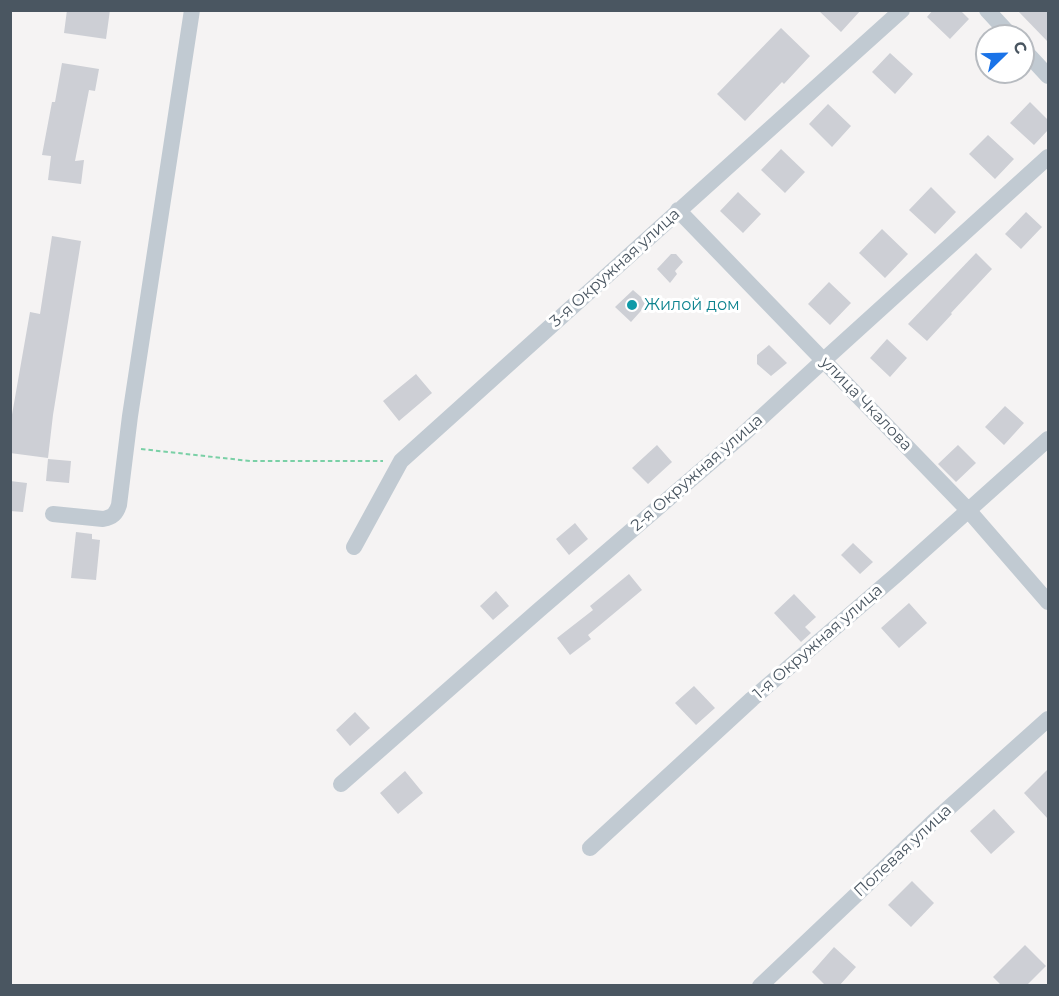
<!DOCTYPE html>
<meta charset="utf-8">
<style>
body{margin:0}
#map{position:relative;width:1059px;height:996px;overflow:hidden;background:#f5f3f3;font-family:Montserrat,sans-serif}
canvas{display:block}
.frame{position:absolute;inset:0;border:12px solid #4a5661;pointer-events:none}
.north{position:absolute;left:975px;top:24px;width:60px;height:60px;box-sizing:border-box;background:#fff;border:2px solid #b7bbc0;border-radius:50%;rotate:67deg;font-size:16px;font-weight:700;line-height:24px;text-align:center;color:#4a5661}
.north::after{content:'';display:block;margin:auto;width:21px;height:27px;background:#1a73e8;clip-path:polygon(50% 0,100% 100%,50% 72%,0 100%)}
</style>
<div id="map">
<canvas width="1059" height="996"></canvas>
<div class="frame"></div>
<div class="north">С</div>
</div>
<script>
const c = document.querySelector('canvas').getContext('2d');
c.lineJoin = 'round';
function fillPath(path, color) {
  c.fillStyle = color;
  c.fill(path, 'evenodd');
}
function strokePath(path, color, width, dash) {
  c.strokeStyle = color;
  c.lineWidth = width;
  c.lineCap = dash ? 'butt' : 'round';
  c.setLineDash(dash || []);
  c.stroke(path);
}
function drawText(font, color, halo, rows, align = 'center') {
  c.font = font + ' Montserrat,sans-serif';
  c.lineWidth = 6;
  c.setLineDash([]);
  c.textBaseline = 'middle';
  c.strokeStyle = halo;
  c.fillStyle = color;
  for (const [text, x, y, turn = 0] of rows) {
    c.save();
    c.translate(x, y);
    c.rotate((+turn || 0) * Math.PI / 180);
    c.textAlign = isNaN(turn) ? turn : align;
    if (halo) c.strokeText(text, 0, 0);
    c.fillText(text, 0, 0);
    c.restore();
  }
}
fillPath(new Path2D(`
 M 67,10 L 110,10 L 106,39 L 64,33 Z
 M 818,10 L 861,10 L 841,32 Z
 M 933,10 L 960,10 L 969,19 L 950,39 L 927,17 Z
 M 1017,10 L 1048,10 L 1048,42 Z
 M 781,28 L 810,56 L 784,84 L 782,82 L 745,121 L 717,94 Z
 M 890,53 L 913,74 L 895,94 L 872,72 Z
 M 62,63 L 99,69 L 95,91 L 89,90 L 75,161 L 84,160 L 81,184 L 48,180 L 51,156 L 42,155 L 52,102 L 55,102 Z
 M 1030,102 L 1048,120 L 1048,130 L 1034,145 L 1010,123 Z
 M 828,104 L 851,126 L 832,147 L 809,124 Z
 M 988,135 L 1014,159 L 995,179 L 969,154 Z
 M 781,149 L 805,172 L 785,193 L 761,170 Z
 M 931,187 L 956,212 L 935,234 L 909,210 Z
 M 738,192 L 761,214 L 743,233 L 720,211 Z
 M 1026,212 L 1042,227 L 1021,249 L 1005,234 Z
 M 882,229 L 908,254 L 885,278 L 859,253 Z
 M 52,236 L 81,241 L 53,415 L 48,458 L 10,453 L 10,426 L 30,312 L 40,314 Z
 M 976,253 L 992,269 L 951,313 L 952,314 L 927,341 L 908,324 Z
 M 671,254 L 676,254 L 683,262 L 675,271 L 677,274 L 670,283 L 657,269 Z
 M 829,282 L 851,303 L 830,325 L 808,304 Z
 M 633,290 L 648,303 L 631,322 L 615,307 Z
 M 887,339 L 907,358 L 890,377 L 870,358 Z
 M 769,345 L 787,363 L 771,376 L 757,364 L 757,355 Z
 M 416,374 L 432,393 L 399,421 L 383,401 Z
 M 1005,406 L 1024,423 L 1004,445 L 985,427 Z
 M 657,445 L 672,462 L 648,484 L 632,468 Z
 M 958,445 L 976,463 L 956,482 L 938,464 Z
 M 48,459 L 71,461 L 69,483 L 46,481 Z
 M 10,481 L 27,483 L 23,512 L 10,511 Z
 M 575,523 L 588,539 L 569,555 L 556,539 Z
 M 76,532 L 92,534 L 92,539 L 100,540 L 96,580 L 71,578 Z
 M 853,543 L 873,562 L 860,574 L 841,555 Z
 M 629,574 L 642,590 L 588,635 L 591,639 L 570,655 L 557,638 L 593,610 L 590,606 Z
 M 496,591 L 509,606 L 493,620 L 480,606 Z
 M 794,594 L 816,617 L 805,627 L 811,633 L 801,642 L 774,613 Z
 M 909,603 L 927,623 L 899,648 L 881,628 Z
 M 694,686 L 715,708 L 696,725 L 675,703 Z
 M 355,712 L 370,728 L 350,746 L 336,730 Z
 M 1048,769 L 1048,819 L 1024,793 Z
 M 405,771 L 423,793 L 398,814 L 380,793 Z
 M 994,809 L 1015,832 L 991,854 L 970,831 Z
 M 912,881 L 934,903 L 911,927 L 888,905 Z
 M 1025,945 L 1046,966 L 1026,986 L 1002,986 L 993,977 Z
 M 834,947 L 856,967 L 839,986 L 826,986 L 812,972 Z`), '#cdcfd5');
strokePath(new Path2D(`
 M 141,449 L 250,461 L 383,461`), '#7ad0a6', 2, [4.5, 3]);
strokePath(new Path2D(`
 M 987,10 L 1011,36
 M 1023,49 L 1048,76
 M 678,210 L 969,511 L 1048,602
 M 53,514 L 103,519 C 113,517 116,514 119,505 L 130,416 L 192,10
 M 354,547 L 401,461 L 902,10
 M 341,784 L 539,610 L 739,438 L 824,360 L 1048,157
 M 590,848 L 752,699 L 895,576 L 1048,439
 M 760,986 L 933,822 L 1048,719`), '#c1cad2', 16);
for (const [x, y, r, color] of [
 [632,305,6,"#0f9aa8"]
]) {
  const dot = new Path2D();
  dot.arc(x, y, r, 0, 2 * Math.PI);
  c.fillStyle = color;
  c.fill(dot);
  strokePath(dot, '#fff', 2);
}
drawText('16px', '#4a5661', '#fff', [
 ["3-я Окружная улица",615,268,-42],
 ["улица Чкалова",866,404,46],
 ["2-я Окружная улица",697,473,-41],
 ["1-я Окружная улица",818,642,-41],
 ["Полевая улица",903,851,-43]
]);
drawText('16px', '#0d838f', '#fff', [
 ["Жилой дом",644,305]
], 'left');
</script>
